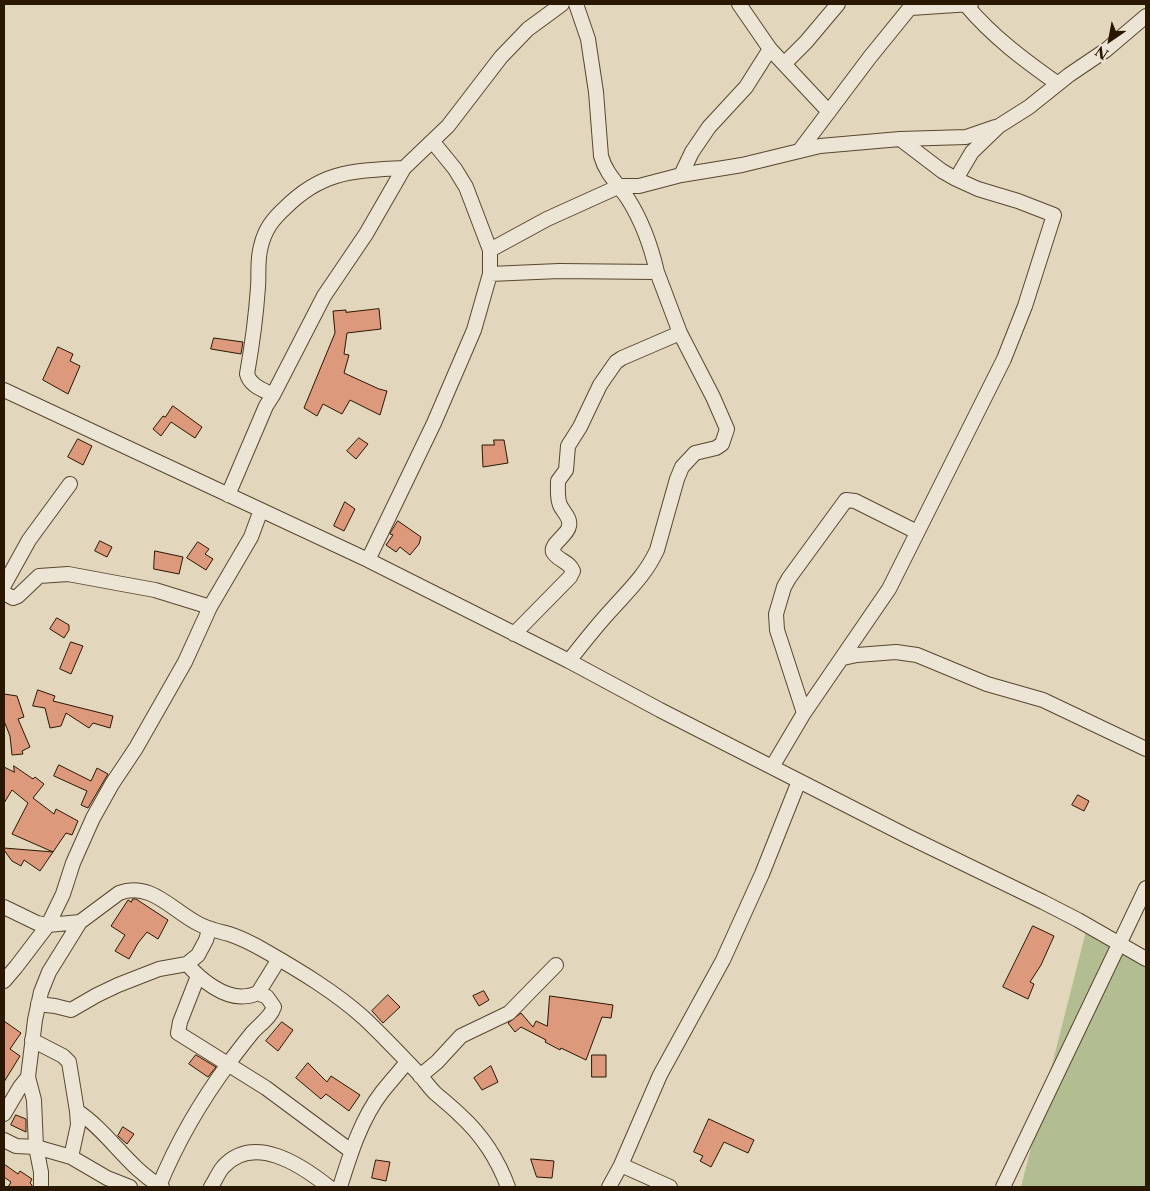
<!DOCTYPE html>
<style>
body{margin:0}
#map{position:relative;width:1150px;height:1191px;overflow:hidden;background:#e2d6bd;font-family:"Libre Caslon Text",serif}
canvas{display:block}
.frame{position:absolute;inset:0;border:5px solid #2a1700;pointer-events:none}
.north{position:absolute;left:1085px;top:15px;width:50px;height:50px;-webkit-text-stroke:4px #ece4d4;paint-order:stroke;rotate:213deg;font-size:14px;font-weight:700;line-height:20px;text-align:center;color:#2a1700}
.north::after{content:'';display:block;margin:auto;width:18px;height:22px;background:#2a1700;clip-path:polygon(50% 0,100% 100%,50% 72%,0 100%)}
</style>
<div id="map">
<canvas width="1150" height="1191"></canvas>
<div class="frame"></div>
<div class="north">N</div>
</div>
<script>
const c = document.querySelector('canvas').getContext('2d');
c.lineJoin = 'round';
function fillPath(path, color) {
  c.fillStyle = color;
  c.fill(path, 'evenodd');
}
function strokePath(path, color, width, dash) {
  c.strokeStyle = color;
  c.lineWidth = width;
  c.lineCap = dash ? 'butt' : 'round';
  c.setLineDash(dash || []);
  c.stroke(path);
}
fillPath(new Path2D(`
 M 1086,931 L 1146,965 L 1146,1187 L 1021,1187 Z`), '#b2be92');
const building = new Path2D(`
 M 379,309 L 381,329 L 347,333 L 344,354 L 349,355 L 344,373 L 379,389 L 387,391 L 380,415 L 350,400 L 342,414 L 323,404 L 317,416 L 304,408 L 335,333 L 333,311 L 346,310 L 346,312 Z
 M 214,338 L 243,342 L 241,354 L 211,349 Z
 M 58,347 L 73,354 L 70,361 L 80,366 L 68,394 L 43,380 Z
 M 173,406 L 202,427 L 195,438 L 171,422 L 161,436 L 153,429 L 163,416 L 165,417 Z
 M 359,438 L 368,444 L 356,459 L 347,451 Z
 M 78,439 L 92,446 L 83,465 L 68,457 Z
 M 494,440 L 504,440 L 508,463 L 483,467 L 482,445 L 494,445 Z
 M 345,502 L 355,509 L 344,531 L 334,526 Z
 M 398,521 L 421,537 L 419,544 L 410,555 L 400,547 L 396,552 L 386,545 L 393,535 L 390,534 Z
 M 100,541 L 112,547 L 107,557 L 95,551 Z
 M 198,542 L 209,549 L 205,554 L 213,559 L 206,570 L 187,558 Z
 M 155,551 L 183,557 L 179,574 L 154,569 Z
 M 57,618 L 69,625 L 69,630 L 64,638 L 50,629 Z
 M 71,642 L 83,646 L 71,674 L 60,669 Z
 M 38,690 L 55,696 L 53,701 L 113,716 L 110,728 L 93,723 L 89,728 L 66,713 L 61,726 L 50,728 L 45,708 L 33,706 Z
 M 4,694 L 17,696 L 24,717 L 18,719 L 30,747 L 22,751 L 23,754 L 12,755 L 10,736 L 4,721 Z
 M 59,765 L 91,781 L 97,768 L 108,774 L 88,808 L 81,805 L 87,791 L 54,776 Z
 M 14,766 L 33,779 L 35,777 L 44,784 L 33,798 L 54,814 L 56,809 L 78,821 L 72,835 L 66,833 L 40,871 L 24,860 L 21,866 L 12,861 L 4,850 L 4,848 L 53,852 L 12,834 L 28,803 L 12,790 L 4,803 L 4,767 L 14,772 Z
 M 1078,795 L 1089,801 L 1084,811 L 1072,805 Z
 M 133,899 L 136,899 L 168,920 L 158,939 L 147,932 L 138,943 L 129,959 L 115,951 L 125,935 L 111,926 L 128,900 L 131,902 Z
 M 1033,926 L 1054,936 L 1041,965 L 1030,982 L 1034,984 L 1028,999 L 1003,987 Z
 M 484,991 L 489,1000 L 479,1006 L 473,996 Z
 M 388,995 L 400,1007 L 383,1023 L 372,1011 Z
 M 550,996 L 613,1005 L 611,1018 L 602,1017 L 586,1060 L 561,1048 L 560,1050 L 545,1042 L 546,1040 L 521,1027 L 515,1032 L 508,1023 L 521,1013 L 533,1027 L 536,1021 L 547,1026 Z
 M 4,1021 L 21,1033 L 10,1049 L 20,1056 L 4,1082 Z
 M 282,1022 L 293,1030 L 278,1051 L 266,1041 Z
 M 196,1055 L 216,1067 L 208,1077 L 189,1064 Z
 M 592,1055 L 606,1055 L 606,1077 L 592,1077 Z
 M 308,1063 L 327,1082 L 331,1076 L 360,1095 L 349,1111 L 326,1094 L 321,1099 L 296,1078 Z
 M 491,1066 L 498,1082 L 482,1090 L 474,1078 Z
 M 16,1115 L 26,1119 L 26,1132 L 11,1125 Z
 M 709,1119 L 754,1140 L 748,1153 L 724,1142 L 711,1167 L 700,1161 L 703,1156 L 694,1152 Z
 M 123,1127 L 134,1134 L 127,1144 L 118,1136 Z
 M 531,1159 L 554,1161 L 552,1178 L 537,1177 Z
 M 376,1160 L 390,1162 L 386,1181 L 372,1178 Z
 M 4,1164 L 18,1174 L 20,1171 L 32,1179 L 30,1183 L 32,1185 L 32,1187 L 8,1187 L 11,1182 L 4,1177 Z`);
fillPath(building, '#dc997c');
strokePath(building, '#2a1700', 1);
const minor = new Path2D(`
 M 966,5 C 993,37 1024,60 1058,84
 M 911,8 L 971,4
 M 770,49 L 829,112
 M 784,64 L 806,42 L 838,4
 M 900,139 L 966,137 L 995,127
 M 800,150 L 870,57 L 913,4
 M 681,175 L 692,152 L 709,127 L 746,87 L 770,49 L 739,4
 M 956,179 L 972,152 L 999,126 L 1029,107 L 1069,75 L 1106,50 L 1146,16
 M 490,250 L 547,219 L 620,186 L 639,186 L 681,175 L 742,165 L 820,146 L 900,139 L 942,171 L 956,179 L 978,189 L 1018,201 L 1054,215 L 1025,306 L 1004,359 L 889,589 L 804,713 L 772,767
 M 490,274 L 559,271 L 657,272 C 651,246 642,221 628,199 C 618,184 606,174 601,156 L 596,92 L 588,39 L 576,4
 M 4,390 L 368,560 L 569,661 L 660,710 L 907,836 L 1043,902 L 1078,920 L 1146,959
 M 273,395 C 264,390 250,386 247,374 C 252,346 256,316 258,287 C 259,274 257,259 261,246 C 265,229 273,219 285,208 C 323,170 354,171 404,168
 M 228,495 L 266,406 L 273,395 L 324,296 L 366,234 L 404,168 L 448,126 L 501,57 L 528,29 L 562,4
 M 368,560 L 434,423 L 474,330 L 490,274 L 490,250 L 466,187 L 455,169 L 433,142
 M 4,585 L 29,540 L 70,484
 M 4,593 L 13,598 L 18,596 L 39,576 L 68,574 L 122,584 L 155,590 L 210,607
 M 514,634 L 570,577 L 573,571 C 570,562 557,560 553,552 C 550,544 568,535 569,526 C 571,518 563,512 560,505 C 557,498 558,489 558,481 L 566,470 L 568,446 L 580,427 L 600,385 L 616,362 L 622,358 L 680,333
 M 843,658 L 857,655 L 896,652 L 917,655 L 987,684 L 1043,700 L 1146,749
 M 569,661 C 583,643 597,625 613,608 C 630,589 646,574 657,550 L 677,479 L 682,467 L 695,453 L 716,448 L 722,444 L 727,429 L 713,397 L 680,333 L 657,272
 M 804,713 L 777,630 L 776,614 L 784,587 L 789,578 L 846,500 L 855,501 L 917,532
 M 4,907 L 37,923 L 48,925 L 80,922 L 119,893 C 150,881 172,910 197,923 C 207,929 218,931 229,934 C 242,938 255,945 267,952 C 300,971 335,992 364,1018 C 383,1036 402,1056 420,1075 C 425,1081 429,1087 435,1093 C 443,1100 452,1107 460,1115 C 482,1135 498,1160 508,1187
 M 198,976 L 180,1022 L 178,1033 L 266,1088 L 351,1151
 M 4,981 L 16,967 L 48,925 L 63,894 L 73,863 L 93,818 L 112,784 L 136,748 L 185,662 L 210,607 L 251,537 L 261,510
 M 258,993 L 279,959
 M 38,1004 L 55,1006 L 71,1010 L 97,995 L 118,985 L 159,969 L 187,964 L 198,955 L 206,940 L 209,930
 M 32,1040 L 63,1056 L 69,1062 L 77,1111 C 109,1132 128,1168 162,1187
 M 420,1076 L 437,1062 L 461,1036 L 509,1013 L 556,965
 M 28,1077 L 34,1100 L 36,1147 L 41,1172 L 41,1187
 M 4,1114 L 20,1087 L 28,1077 L 35,1020 L 41,992 L 49,972 L 80,922
 M 4,1140 L 16,1146 L 36,1147 L 71,1157 L 107,1178 L 130,1187
 M 71,1157 L 78,1125 L 77,1111
 M 621,1165 L 670,1187
 M 159,1186 C 177,1142 201,1101 229,1063 C 236,1053 244,1043 252,1033 C 259,1025 271,1017 274,1007 L 267,997 L 258,993 C 255,994 251,996 247,996 C 225,1000 200,979 187,964
 M 211,1187 C 215,1181 218,1173 223,1167 C 254,1133 301,1165 329,1187
 M 340,1187 C 350,1155 361,1119 382,1092 C 390,1082 399,1072 407,1062
 M 609,1187 L 621,1165 L 660,1075 L 723,960 L 762,874 L 799,781
 M 1003,1187 L 1146,888`);
strokePath(minor, '#58472f', 16);
strokePath(minor, '#ece4d4', 14);
</script>
